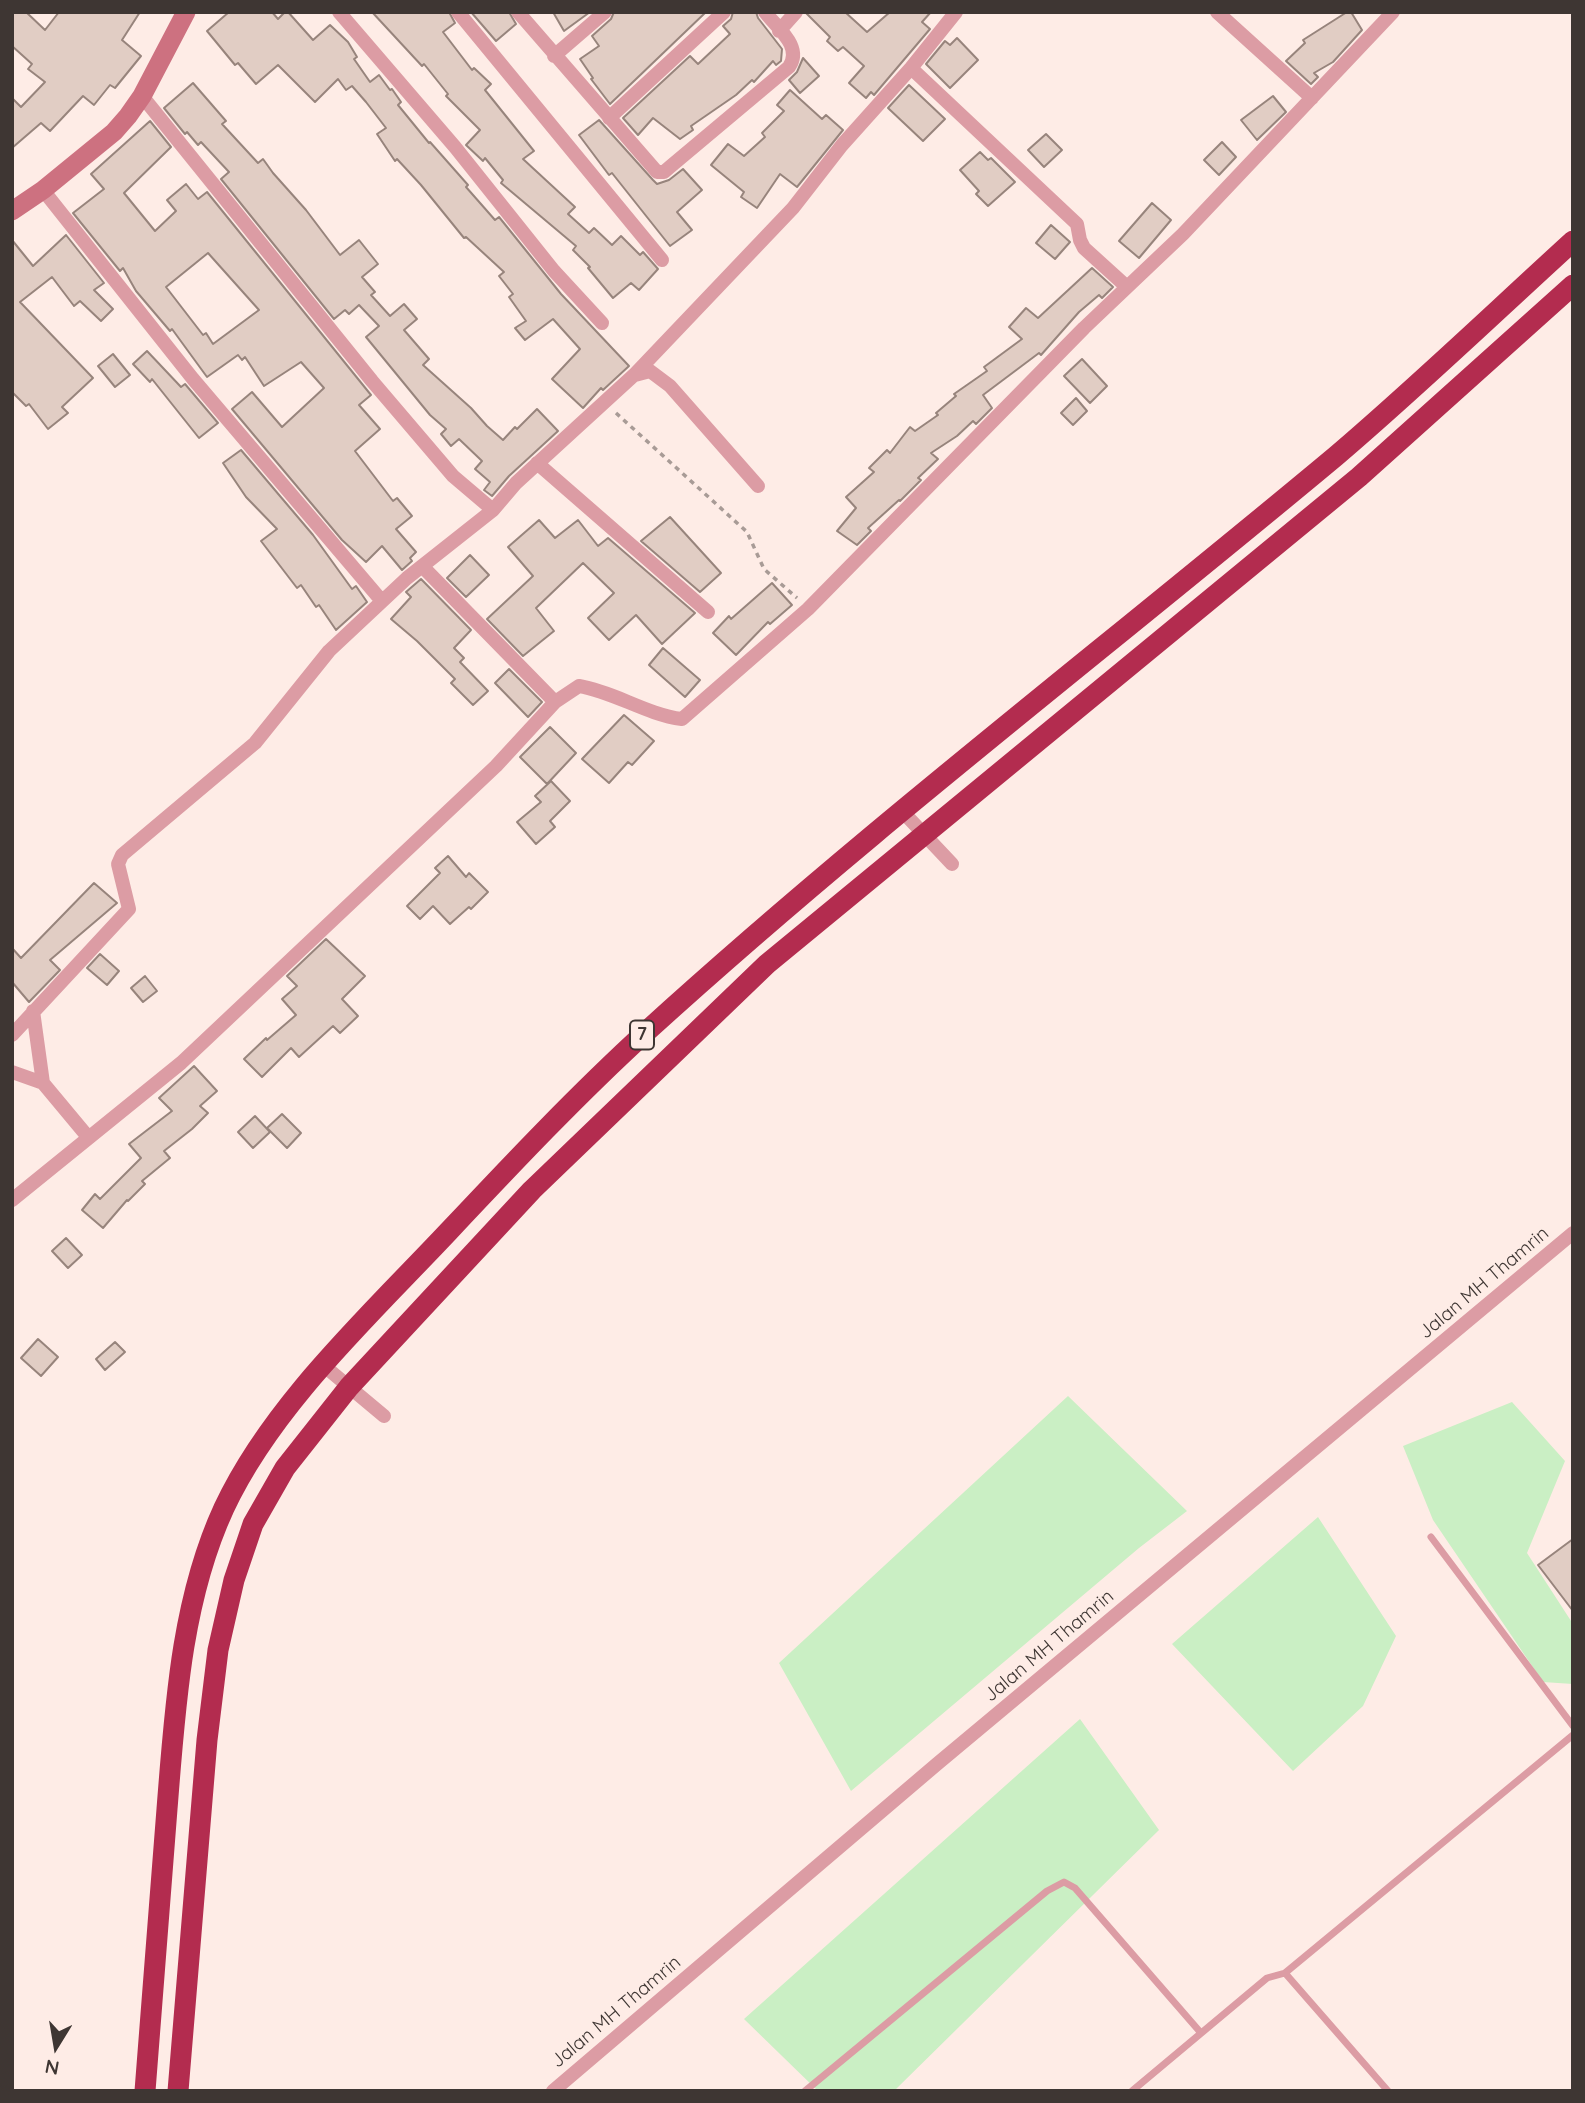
<!DOCTYPE html>
<style>
body{margin:0}
#map{position:relative;width:1585px;height:2103px;overflow:hidden;background:#feece6;font-family:Quicksand,sans-serif}
canvas{display:block}
.frame{position:absolute;inset:0;border:14px solid #3e3633;pointer-events:none}
.north{position:absolute;left:21px;top:2012px;width:70px;height:70px;-webkit-text-stroke:5px #feece6;paint-order:stroke;rotate:191deg;font-size:19px;font-weight:700;line-height:28px;text-align:center;color:#3e3633}
.north::after{content:'';display:block;margin:auto;width:24px;height:32px;background:#3e3633;clip-path:polygon(50% 0,100% 100%,50% 72%,0 100%)}
</style>
<div id="map">
<canvas width="1585" height="2103"></canvas>
<div class="frame"></div>
<div class="north">N</div>
</div>
<script>
const c = document.querySelector('canvas').getContext('2d');
c.lineJoin = 'round';
function fillPath(path, color) {
  c.fillStyle = color;
  c.fill(path, 'evenodd');
}
function strokePath(path, color, width, dash) {
  c.strokeStyle = color;
  c.lineWidth = width;
  c.lineCap = dash ? 'butt' : 'round';
  c.setLineDash(dash || []);
  c.stroke(path);
}
function drawText(font, color, halo, rows, align = 'center') {
  c.font = font + ' Quicksand,sans-serif';
  c.lineWidth = 7;
  c.setLineDash([]);
  c.textBaseline = 'middle';
  c.strokeStyle = halo;
  c.fillStyle = color;
  for (const [text, x, y, turn = 0] of rows) {
    c.save();
    c.translate(x, y);
    c.rotate((+turn || 0) * Math.PI / 180);
    c.textAlign = isNaN(turn) ? turn : align;
    if (halo) c.strokeText(text, 0, 0);
    c.fillText(text, 0, 0);
    c.restore();
  }
}
fillPath(new Path2D(`
 M 1068,1396 L 1187,1511 L 1139,1548 L 851,1791 L 779,1663 Z
 M 1512,1402 L 1565,1461 L 1527,1553 L 1573,1624 L 1573,1684 L 1543,1682 L 1433,1520 L 1403,1446 Z
 M 1318,1517 L 1396,1636 L 1363,1706 L 1293,1771 L 1172,1644 Z
 M 1080,1719 L 1159,1830 L 894,2091 L 818,2091 L 744,2019 Z`), '#caefc4');
const building = new Path2D(`
 M 12,12 L 26,12 L 45,30 L 59,12 L 140,12 L 122,40 L 141,56 L 115,88 L 110,85 L 94,105 L 83,96 L 50,131 L 41,123 L 12,148 L 12,98 L 21,107 L 45,82 L 28,69 L 32,64 L 12,46 Z
 M 229,12 L 272,12 L 278,19 L 285,12 L 288,12 L 313,40 L 330,25 L 348,42 L 357,57 L 354,59 L 370,82 L 379,75 L 390,90 L 392,89 L 401,102 L 398,105 L 429,143 L 430,142 L 468,185 L 466,187 L 495,220 L 499,217 L 561,294 L 629,366 L 603,390 L 601,388 L 583,408 L 552,379 L 580,349 L 553,319 L 525,340 L 515,328 L 526,321 L 509,297 L 513,294 L 499,276 L 504,272 L 466,237 L 464,238 L 421,185 L 397,159 L 395,161 L 377,134 L 386,128 L 366,102 L 352,86 L 346,90 L 338,79 L 315,102 L 278,65 L 256,84 L 238,63 L 235,65 L 207,31 Z
 M 372,12 L 449,12 L 455,23 L 443,32 L 472,70 L 474,68 L 491,84 L 485,90 L 534,151 L 523,159 L 575,207 L 568,214 L 589,233 L 594,228 L 612,245 L 621,236 L 640,255 L 643,252 L 658,269 L 639,290 L 631,283 L 613,298 L 588,268 L 590,267 L 573,250 L 576,246 L 501,183 L 503,180 L 485,158 L 483,161 L 466,145 L 480,130 L 446,96 L 448,94 L 424,64 L 422,66 Z
 M 471,12 L 509,12 L 516,24 L 496,41 Z
 M 553,12 L 590,12 L 564,31 Z
 M 614,12 L 706,12 L 610,104 L 591,79 L 593,78 L 580,59 L 599,46 L 592,36 L 611,19 Z
 M 733,12 L 756,12 L 758,18 L 782,49 L 781,61 L 776,65 L 773,61 L 754,82 L 752,80 L 736,95 L 691,126 L 693,130 L 680,139 L 653,118 L 638,135 L 623,118 L 690,56 L 698,64 L 730,34 L 723,26 L 731,19 Z
 M 805,12 L 845,12 L 867,32 L 890,12 L 931,12 L 922,22 L 930,29 L 874,95 L 871,92 L 866,98 L 849,83 L 864,66 L 843,47 L 838,51 L 827,41 L 830,37 Z
 M 1347,12 L 1351,12 L 1362,30 L 1333,62 L 1314,73 L 1318,77 L 1311,84 L 1286,61 L 1305,43 L 1303,40 Z
 M 957,38 L 978,60 L 950,88 L 926,64 L 945,41 L 950,45 Z
 M 803,58 L 819,76 L 800,93 L 789,80 L 797,72 Z
 M 193,83 L 226,121 L 222,124 L 258,163 L 263,159 L 273,173 L 306,210 L 340,255 L 359,240 L 378,264 L 362,277 L 375,292 L 371,295 L 390,316 L 404,304 L 417,319 L 404,330 L 429,359 L 423,365 L 471,408 L 487,426 L 503,440 L 515,427 L 517,429 L 537,409 L 558,431 L 509,476 L 492,496 L 484,490 L 490,482 L 475,469 L 482,461 L 459,439 L 451,446 L 441,434 L 446,429 L 430,415 L 366,337 L 379,326 L 359,305 L 349,314 L 345,310 L 334,319 L 221,179 L 229,172 L 201,142 L 198,145 L 187,132 L 185,134 L 164,108 Z
 M 909,85 L 945,119 L 923,141 L 888,108 Z
 M 790,90 L 822,119 L 826,115 L 843,130 L 797,187 L 780,174 L 757,208 L 741,197 L 744,192 L 711,165 L 728,144 L 744,156 L 765,137 L 762,133 L 784,111 L 777,105 Z
 M 1273,96 L 1286,112 L 1257,140 L 1241,120 Z
 M 599,120 L 653,180 L 657,184 L 669,180 L 683,169 L 702,190 L 677,212 L 692,230 L 670,246 L 612,173 L 609,175 L 579,135 Z
 M 150,121 L 171,147 L 124,193 L 155,231 L 176,211 L 167,200 L 186,184 L 198,199 L 207,192 L 371,395 L 359,405 L 380,429 L 355,451 L 393,501 L 397,498 L 412,516 L 396,529 L 416,552 L 410,558 L 412,561 L 402,570 L 382,546 L 366,562 L 342,540 L 232,409 L 252,392 L 282,427 L 324,388 L 301,362 L 264,386 L 245,357 L 242,360 L 238,355 L 207,377 L 172,329 L 170,331 L 136,291 L 123,268 L 120,271 L 73,213 L 104,189 L 91,174 ZM 208,253 L 259,310 L 213,344 L 206,333 L 203,335 L 166,287 Z
 M 1046,134 L 1062,150 L 1044,167 L 1028,150 Z
 M 1222,142 L 1236,157 L 1219,175 L 1204,160 Z
 M 980,152 L 988,160 L 991,158 L 1015,182 L 988,206 L 976,194 L 979,191 L 960,170 Z
 M 1152,203 L 1171,220 L 1139,258 L 1119,241 Z
 M 1051,225 L 1070,242 L 1055,259 L 1036,243 Z
 M 66,235 L 104,283 L 94,290 L 113,309 L 101,321 L 80,301 L 74,306 L 52,277 L 20,302 L 93,378 L 62,407 L 68,413 L 48,429 L 29,404 L 26,406 L 12,392 L 12,240 L 33,266 Z
 M 1092,268 L 1113,287 L 1102,298 L 1099,295 L 1079,312 L 1041,355 L 1039,353 L 983,395 L 992,408 L 976,424 L 973,421 L 957,436 L 931,453 L 938,459 L 918,478 L 921,480 L 900,501 L 899,500 L 868,528 L 871,531 L 857,545 L 837,531 L 856,508 L 846,497 L 874,472 L 869,468 L 887,450 L 890,453 L 910,427 L 915,431 L 938,415 L 936,413 L 956,396 L 954,394 L 987,371 L 984,367 L 1022,339 L 1009,327 L 1026,308 L 1038,318 Z
 M 147,351 L 181,387 L 185,384 L 218,423 L 199,438 L 152,379 L 150,382 L 133,364 Z
 M 113,354 L 130,375 L 115,387 L 98,366 Z
 M 1082,359 L 1107,386 L 1090,403 L 1064,376 Z
 M 1076,398 L 1087,411 L 1073,425 L 1061,413 Z
 M 241,450 L 313,535 L 352,589 L 356,586 L 367,602 L 336,630 L 319,605 L 316,607 L 301,585 L 297,588 L 261,541 L 277,529 L 246,497 L 223,463 Z
 M 670,517 L 721,573 L 700,592 L 641,541 Z
 M 539,520 L 555,538 L 578,520 L 598,546 L 608,538 L 695,613 L 662,644 L 636,615 L 609,640 L 588,618 L 614,593 L 583,563 L 536,608 L 554,631 L 523,656 L 487,619 L 533,576 L 508,547 Z
 M 470,555 L 489,575 L 466,597 L 447,578 Z
 M 421,579 L 471,630 L 454,648 L 464,658 L 460,662 L 488,691 L 473,705 L 451,683 L 455,679 L 417,641 L 391,619 L 411,597 L 406,592 Z
 M 772,583 L 792,605 L 770,624 L 768,622 L 736,655 L 713,633 L 729,616 L 731,619 Z
 M 663,648 L 700,680 L 685,697 L 649,665 Z
 M 509,669 L 542,702 L 528,717 L 495,683 Z
 M 624,715 L 654,741 L 632,765 L 628,762 L 609,783 L 582,759 Z
 M 550,727 L 576,753 L 547,784 L 520,757 Z
 M 551,781 L 570,801 L 550,821 L 555,827 L 536,844 L 517,822 L 541,802 L 535,796 Z
 M 448,856 L 466,877 L 469,873 L 488,892 L 471,909 L 469,907 L 450,924 L 433,906 L 420,919 L 407,906 L 440,873 L 435,868 Z
 M 94,883 L 117,903 L 50,960 L 60,970 L 29,1002 L 12,982 L 12,948 L 21,958 Z
 M 326,939 L 365,976 L 342,999 L 358,1016 L 340,1033 L 333,1026 L 299,1057 L 291,1048 L 262,1077 L 244,1059 L 266,1038 L 267,1040 L 296,1015 L 282,999 L 297,986 L 287,976 Z
 M 100,954 L 119,971 L 107,985 L 87,968 Z
 M 145,976 L 157,991 L 143,1002 L 131,988 Z
 M 194,1066 L 217,1091 L 200,1106 L 208,1113 L 192,1129 L 164,1151 L 170,1158 L 142,1181 L 145,1184 L 128,1201 L 127,1200 L 103,1228 L 82,1210 L 95,1194 L 100,1199 L 141,1158 L 129,1144 L 172,1111 L 159,1098 Z
 M 282,1114 L 301,1133 L 287,1148 L 267,1128 Z
 M 255,1116 L 270,1132 L 253,1148 L 238,1132 Z
 M 66,1238 L 82,1255 L 68,1268 L 52,1251 Z
 M 38,1339 L 58,1357 L 41,1376 L 21,1358 Z
 M 115,1342 L 125,1352 L 105,1370 L 96,1359 Z
 M 1573,1539 L 1573,1611 L 1538,1565 Z`);
fillPath(building, '#e1cdc4');
strokePath(building, '#97847c', 2);
strokePath(new Path2D(`
 M 616,413 L 747,532 L 764,569 L 797,598`), '#a89b96', 3.5, [5, 5]);
strokePath(new Path2D(`
 M 1431,1537 L 1573,1726
 M 1285,1973 L 1573,1735
 M 805,2091 L 1047,1891 L 1064,1882 L 1075,1888 L 1201,2033
 M 1132,2091 L 1267,1978 L 1285,1973 L 1388,2091`), '#dc9ca4', 7);
strokePath(new Path2D(`
 M 339,12 L 455,147 L 554,271 L 602,323
 M 458,12 L 662,260
 M 518,12 L 657,172 L 664,172 L 671,166 L 789,67 C 803,47 778,29 765,12
 M 1217,12 L 1312,98
 M 779,31 L 796,12
 M 554,56 L 605,12
 M 911,68 L 1077,224 L 1080,240 L 1084,248 L 1127,287
 M 142,96 L 372,381 L 453,476 L 493,510
 M 609,118 L 724,12
 M 43,190 L 193,379 L 381,600
 M 635,375 L 650,371 L 670,386 L 758,486
 M 537,463 L 708,612
 M 422,566 L 555,702
 M 903,812 L 952,864
 M 33,1011 L 43,1083 L 88,1137
 M 12,1035 L 129,909 L 118,864 L 122,855 L 255,743 L 329,651 L 407,578 L 493,510 L 516,483 L 634,375 L 793,208 L 842,145 L 911,68 L 956,12
 M 12,1072 L 43,1083
 M 12,1200 L 181,1063 L 496,766 L 555,702 L 579,686 C 615,692 645,714 682,719 L 808,609 L 1084,328 L 1183,234 L 1393,12
 M 323,1365 L 384,1416
 M 553,2091 L 937,1764 L 1573,1233`), '#dc9ca4', 14);
strokePath(new Path2D(`
 M 12,211 L 43,190 L 114,132 L 128,116 L 142,96 L 186,12`), '#cd7180', 19);
strokePath(new Path2D(`
 M 145,2091 C 153,1997 160,1903 167,1809 C 175,1709 181,1601 224,1508 C 272,1405 370,1315 448,1232 C 512,1164 577,1095 647,1031 C 868,830 1106,648 1336,456 C 1417,387 1494,313 1573,241
 M 178,2091 L 207,1740 L 218,1650 L 234,1580 L 253,1524 L 285,1468 L 349,1387 L 532,1190 L 767,964 L 1359,477 L 1573,285`), '#b32c4f', 21);
for (const [x, y, w] of [
 [642,1035,24]
]) {
  const box = new Path2D();
  box.roundRect(x - w / 2, y - 14.5, w, 29, 5);
  c.fillStyle = '#feece6';
  c.fill(box);
  strokePath(box, '#3e3633', 2);
}
drawText('bold 18px', '#3e3633', null, [
 ["7",642,1035]
]);
drawText('19px', '#3e3633', '#feece6', [
 ["Jalan MH Thamrin",1484,1283,-40],
 ["Jalan MH Thamrin",1049,1646,-40],
 ["Jalan MH Thamrin",616,2012,-40]
]);
</script>
